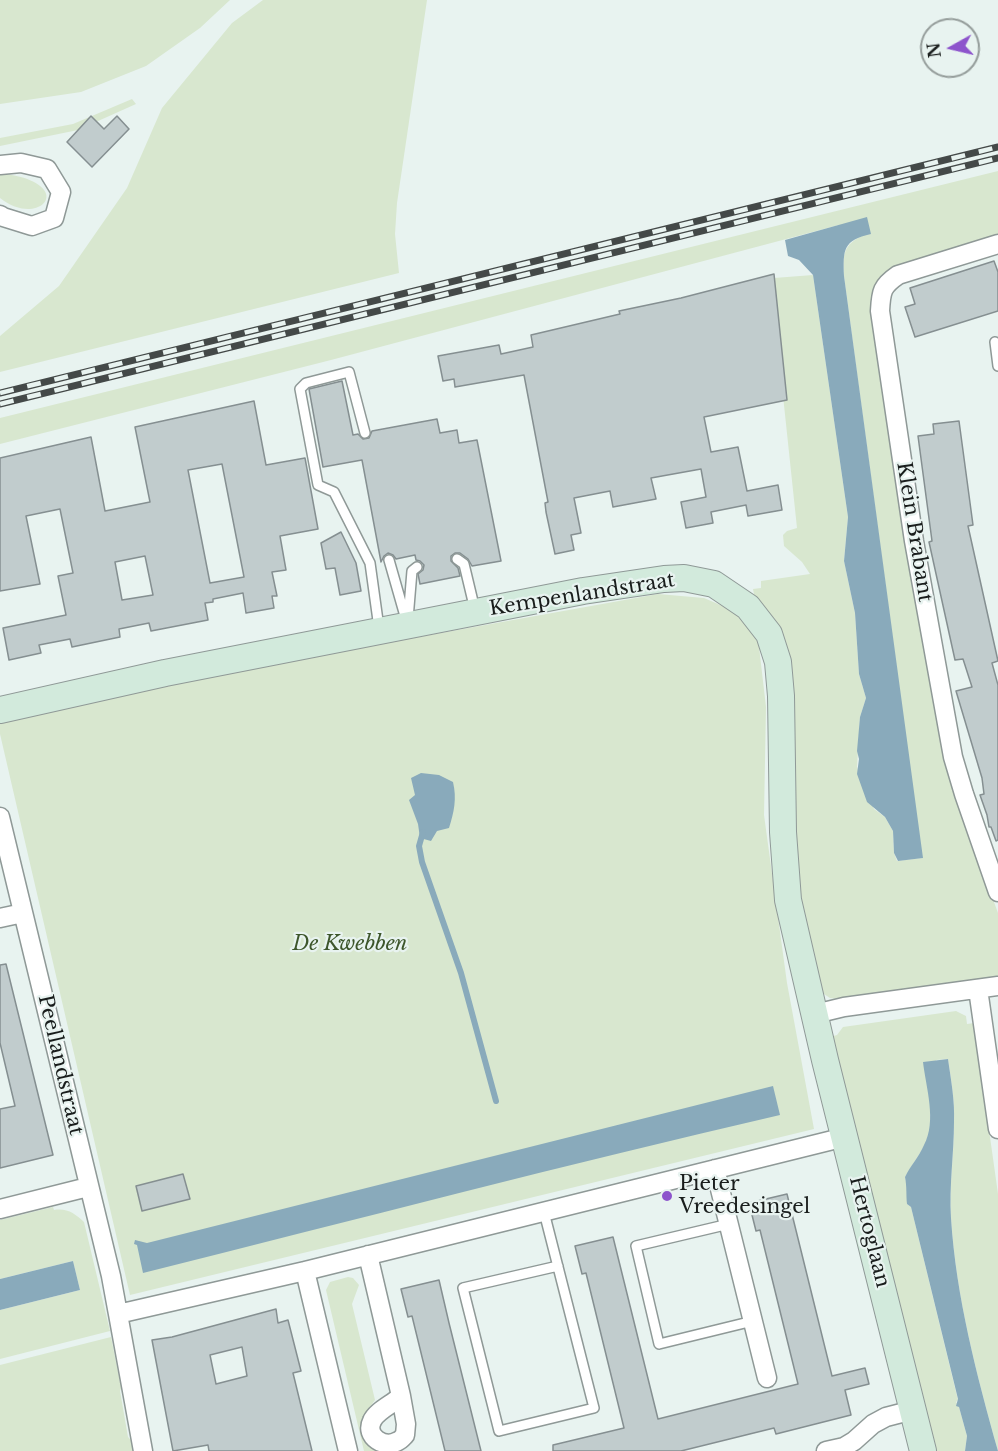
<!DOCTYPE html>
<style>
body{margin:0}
#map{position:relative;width:998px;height:1451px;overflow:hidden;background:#e8f3f0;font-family:"Libre Baskerville",serif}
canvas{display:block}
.north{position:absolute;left:920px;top:18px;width:60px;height:60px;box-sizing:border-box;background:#e8f3f0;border:2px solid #959d9b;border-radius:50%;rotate:262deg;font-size:16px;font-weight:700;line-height:24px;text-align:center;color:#191d1c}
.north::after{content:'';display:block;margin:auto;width:21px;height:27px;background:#8d54cc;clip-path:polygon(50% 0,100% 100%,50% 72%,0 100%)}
</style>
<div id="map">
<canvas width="998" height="1451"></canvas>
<div class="north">N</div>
</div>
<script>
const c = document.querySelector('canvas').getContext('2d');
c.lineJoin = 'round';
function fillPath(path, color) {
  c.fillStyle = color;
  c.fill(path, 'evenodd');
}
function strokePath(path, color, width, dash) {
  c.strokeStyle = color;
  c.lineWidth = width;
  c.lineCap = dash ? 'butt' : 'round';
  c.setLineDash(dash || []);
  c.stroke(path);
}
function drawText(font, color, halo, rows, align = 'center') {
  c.font = font + ' "Libre Baskerville",serif';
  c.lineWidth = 4.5;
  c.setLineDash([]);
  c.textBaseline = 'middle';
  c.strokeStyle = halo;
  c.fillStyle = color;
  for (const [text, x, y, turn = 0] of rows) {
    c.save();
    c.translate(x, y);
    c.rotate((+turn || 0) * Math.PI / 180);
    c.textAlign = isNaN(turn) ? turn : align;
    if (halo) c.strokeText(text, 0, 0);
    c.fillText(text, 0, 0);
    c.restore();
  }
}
fillPath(new Path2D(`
 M 0,0 L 230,0 L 200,28 L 146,66 L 81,92 L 0,104 Z
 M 263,0 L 427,0 L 397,203 L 395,234 L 399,273 L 0,372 L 0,336 L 59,286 L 127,188 L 162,108 L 232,23 Z
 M 132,99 L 136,104 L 78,130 L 0,146 L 0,138 L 73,124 Z
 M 998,171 L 998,235 L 884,273 C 874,282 872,290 871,304 L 884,392 L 958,803 L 998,913 L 998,976 L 837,999 L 830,998 L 821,992 L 799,902 L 794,810 L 753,589 L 761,588 L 761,581 L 810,574 L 802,562 L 784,546 L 783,535 L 787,531 L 797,528 L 773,301 L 774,278 L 813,275 L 848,517 L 844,561 L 855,613 L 859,674 L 866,698 L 860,717 L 857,767 L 874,809 L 885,817 L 893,831 L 894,853 L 897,861 L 922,858 L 844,276 C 843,258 842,246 860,237 L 839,225 L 331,360 L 0,444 L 0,418 Z
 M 0,173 C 81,183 40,230 0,198 Z
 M 658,594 L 704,598 L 739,613 L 758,638 L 766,707 L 764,815 L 787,983 L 814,1129 L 130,1295 L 0,734 L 0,712 Z
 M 956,1011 L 966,1016 L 967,1024 L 974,1023 L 998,1194 L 998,1451 C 977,1376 956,1297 951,1218 C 949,1186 954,1155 954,1123 C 955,1101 951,1080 948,1059 L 936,1060 L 930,1112 L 930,1130 L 925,1145 L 905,1177 L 908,1190 L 907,1204 L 911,1207 L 958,1400 L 956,1402 L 959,1407 L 967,1436 L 965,1451 L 931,1451 L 830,1037 L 837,1035 L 843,1027 Z
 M 53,1207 L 54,1210 C 68,1208 75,1214 84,1222 L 110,1331 L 0,1359 L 0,1310 L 80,1290 L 73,1261 L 0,1279 L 0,1220 Z
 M 348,1277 L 353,1278 L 359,1285 L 352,1304 L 375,1400 L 363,1417 L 370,1447 L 379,1451 L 364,1451 L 326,1290 L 330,1282 Z
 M 111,1337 L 120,1382 L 124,1381 L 120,1391 L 128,1437 L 136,1445 L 136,1451 L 0,1451 L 0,1365 Z`), '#d8e7cf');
fillPath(new Path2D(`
 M 867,217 L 871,234 C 843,240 843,250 844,276 L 923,858 L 898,861 L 894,853 L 893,831 L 885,817 L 867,802 L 857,774 L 859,759 L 857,751 L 860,717 L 866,698 L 859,674 L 855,613 L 844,561 L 848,517 L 813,275 L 799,260 L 788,256 L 785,240 Z
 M 421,773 L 439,775 L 453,782 C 457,799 454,812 449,828 L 437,831 L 431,841 L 420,838 L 418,824 L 409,800 L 415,795 L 411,778 Z
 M 948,1059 C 951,1080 955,1101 954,1122 C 954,1154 949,1186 951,1218 C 956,1297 977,1376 998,1451 L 965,1451 L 967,1436 L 959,1407 L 956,1406 L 958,1399 L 911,1207 L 907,1204 C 906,1195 907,1187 905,1177 C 910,1166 919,1157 924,1145 C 937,1121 926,1088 923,1062 Z
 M 773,1086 L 780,1115 C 567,1164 355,1220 143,1273 L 137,1245 L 134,1244 L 135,1240 L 147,1243 Z
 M 73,1261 L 80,1290 L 0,1310 L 0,1279 Z`), '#89aabb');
strokePath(new Path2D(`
 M 423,832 L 419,846 L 422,862 L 461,973 L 496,1101`), '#89aabb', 6);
const building = new Path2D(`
 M 91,116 L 104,129 L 117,116 L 129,129 L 92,167 L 67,142 Z
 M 994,261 L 998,272 L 998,311 L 915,337 L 905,307 L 915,304 L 910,288 Z
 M 774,274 L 787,400 L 704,417 L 711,452 L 738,447 L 747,491 L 778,485 L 782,510 L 748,516 L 746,505 L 711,512 L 713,523 L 686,528 L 681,502 L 706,497 L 701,469 L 651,478 L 656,499 L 613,507 L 610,491 L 574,498 L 581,533 L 571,535 L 574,550 L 555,554 L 546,512 L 545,503 L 548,502 L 524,375 L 455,387 L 454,379 L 443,381 L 438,356 L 499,345 L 501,354 L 533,347 L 531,335 L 620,314 L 619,311 L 681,298 Z
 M 342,381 L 353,435 L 358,434 L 363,439 L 369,438 L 372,431 L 437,419 L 440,433 L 457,430 L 459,443 L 477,440 L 501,561 L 472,566 L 468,559 L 460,553 L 455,553 L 451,556 L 451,561 L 458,568 L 460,576 L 420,584 L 418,574 L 423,570 L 424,565 L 420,561 L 416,560 L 415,555 L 396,559 L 393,555 L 388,553 L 384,556 L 381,562 L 362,460 L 323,467 L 309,389 Z
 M 254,401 L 266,465 L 305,458 L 318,529 L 280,536 L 286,570 L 272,572 L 277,596 L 272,596 L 274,608 L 246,613 L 243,593 L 213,599 L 213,602 L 205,603 L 208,620 L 151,631 L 149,623 L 119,629 L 120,637 L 72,647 L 70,639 L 39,645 L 41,653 L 9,660 L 3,628 L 66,615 L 58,576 L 73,573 L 60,509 L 26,516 L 40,584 L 0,591 L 0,458 L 91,437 L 105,511 L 150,502 L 135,427 ZM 222,464 L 244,577 L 210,583 L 188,470 ZM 145,556 L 153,595 L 122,600 L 115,562 Z
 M 959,421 L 973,525 L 968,526 L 998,661 L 992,663 L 998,685 L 998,840 L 996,841 L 991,827 L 989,827 L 987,815 L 980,795 L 984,794 L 982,778 L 956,691 L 972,687 L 963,659 L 955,660 L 929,542 L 932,541 L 918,436 L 934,434 L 933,424 Z
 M 341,532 L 356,563 L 361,591 L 340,595 L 335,568 L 326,569 L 321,543 Z
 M 6,964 L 53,1155 L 0,1168 L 0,1109 L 15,1106 L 0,1043 L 0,965 Z
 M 183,1174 L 190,1199 L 142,1211 L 136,1186 Z
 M 787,1194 L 832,1376 L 865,1368 L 869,1384 L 845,1390 L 851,1415 L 776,1434 L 774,1428 L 681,1451 L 553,1451 L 553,1445 L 624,1428 L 586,1273 L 582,1274 L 575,1246 L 613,1237 L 658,1419 L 798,1384 L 760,1230 L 756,1231 L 749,1203 Z
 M 439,1280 L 449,1323 L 481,1451 L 445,1451 L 412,1316 L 408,1317 L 401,1289 Z
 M 276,1309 L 278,1323 L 288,1320 L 301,1371 L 293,1373 L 312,1451 L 209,1451 L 208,1445 L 173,1451 L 152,1340 L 172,1337 ZM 242,1347 L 247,1376 L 216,1384 L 210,1355 Z`);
fillPath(building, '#c1cccd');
strokePath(building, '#858f91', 1.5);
const lane = new Path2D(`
 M 995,342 L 998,366
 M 365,433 L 349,372 L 306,383 L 300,389 L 318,485 L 334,492 L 370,563 L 379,628
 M 457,559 L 464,564 L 475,610
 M 389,560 L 407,623
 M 408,619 L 412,571 L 417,567
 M 544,1212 L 594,1408 L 499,1431 L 463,1288 L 558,1266
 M 729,1224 L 636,1246 L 659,1344 L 753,1321`);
const street = new Path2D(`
 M 0,165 L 21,163 L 47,169 L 61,192 L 54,218 L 32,226 L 3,217 L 0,215
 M 998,244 L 898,275 C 882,286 881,291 880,311 L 914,541 L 953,757 L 964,794 L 998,892
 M 0,817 L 111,1276 L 118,1314
 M 0,918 L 23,913
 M 978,989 L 998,1129
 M 815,1014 L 844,1007 L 998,986
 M 715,1169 L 767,1378
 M 0,1209 L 88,1187
 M 368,1255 L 401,1396 C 393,1404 376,1411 372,1421 C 364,1437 385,1449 398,1441 C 401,1440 403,1437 405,1435 L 406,1424 L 401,1396
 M 305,1271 L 348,1451
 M 143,1451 L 118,1314 L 305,1271 L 845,1137
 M 826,1451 L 844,1447 L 854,1441 L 873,1424 L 886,1417 L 913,1410`);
const secondary = new Path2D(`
 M 0,710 L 165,673 L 359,635 L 583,591 L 664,579 L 684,578 L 714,584 L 748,607 L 769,634 L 778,662 L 781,696 L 783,832 L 788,900 L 825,1060 L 923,1451`);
strokePath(lane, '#8f9997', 12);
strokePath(street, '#8f9997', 21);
strokePath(secondary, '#8f9997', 28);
strokePath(lane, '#fff', 9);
strokePath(street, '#fff', 18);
strokePath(secondary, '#d2eadc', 26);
const rail = new Path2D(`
 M 0,393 L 998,147
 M 0,404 L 998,158`);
strokePath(rail, '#444948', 7);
strokePath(rail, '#e8f3f0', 4.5, [14]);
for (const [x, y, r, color] of [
 [667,1196,6,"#8d54cc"]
]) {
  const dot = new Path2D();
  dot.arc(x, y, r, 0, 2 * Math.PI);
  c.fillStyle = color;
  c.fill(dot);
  strokePath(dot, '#e8f3f0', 2);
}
drawText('20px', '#191d1c', '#e8f3f0', [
 ["Klein Brabant",914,532,81],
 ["Kempenlandstraat",582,595,-9],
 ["Peellandstraat",60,1065,77],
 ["Hertoglaan",869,1232,76]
]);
drawText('italic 20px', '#3d562b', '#e8f3f0', [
 ["De Kwebben",350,944]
]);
drawText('20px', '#191d1c', '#e8f3f0', [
 ["Pieter",679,1184],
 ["Vreedesingel",679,1207]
], 'left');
</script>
